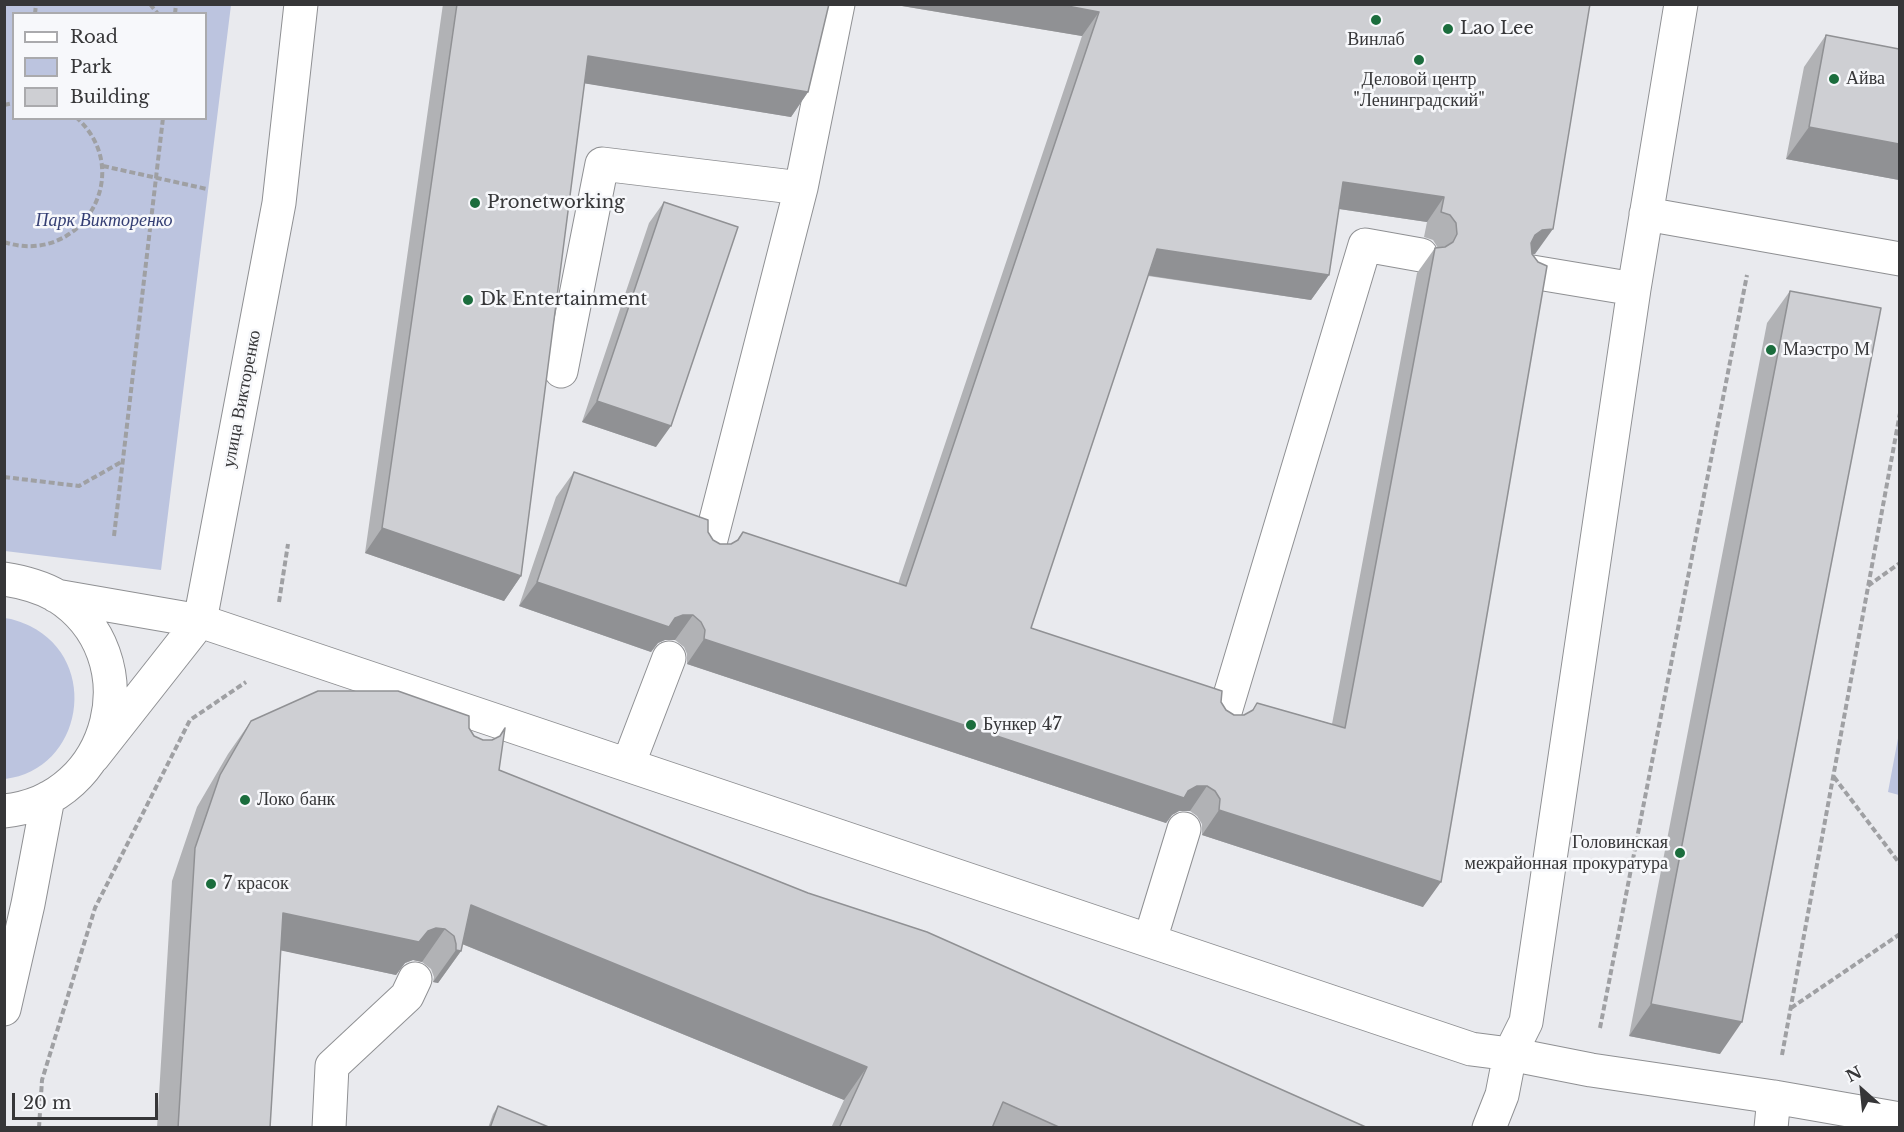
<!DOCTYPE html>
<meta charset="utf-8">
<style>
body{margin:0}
#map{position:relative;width:1904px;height:1132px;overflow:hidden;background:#e9eaee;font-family:"Libre Baskerville",serif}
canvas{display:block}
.frame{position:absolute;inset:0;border:6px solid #363638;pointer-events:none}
.legend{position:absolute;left:12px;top:12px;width:195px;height:108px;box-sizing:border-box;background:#f7f8fb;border:2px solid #aaaaad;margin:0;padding:8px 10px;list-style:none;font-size:18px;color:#363638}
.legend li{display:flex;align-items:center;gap:12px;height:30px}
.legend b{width:30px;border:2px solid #aaaaad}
.north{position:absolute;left:1832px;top:1060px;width:60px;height:60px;-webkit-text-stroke:4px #f7f8fb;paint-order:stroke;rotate:333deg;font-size:16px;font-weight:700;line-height:24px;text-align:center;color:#363638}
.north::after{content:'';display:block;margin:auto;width:21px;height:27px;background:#363638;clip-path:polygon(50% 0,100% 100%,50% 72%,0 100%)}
.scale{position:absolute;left:12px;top:1093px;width:146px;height:27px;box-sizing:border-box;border:3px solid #363638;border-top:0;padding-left:8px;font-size:18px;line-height:21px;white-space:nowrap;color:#363638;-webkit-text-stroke:4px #f7f8fb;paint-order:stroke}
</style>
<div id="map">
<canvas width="1904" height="1132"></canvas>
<div class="frame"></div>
<ul class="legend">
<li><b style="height:8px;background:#fff"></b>Road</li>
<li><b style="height:16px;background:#bcc4df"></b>Park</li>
<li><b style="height:16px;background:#cecfd3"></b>Building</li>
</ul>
<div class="north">N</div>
<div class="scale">20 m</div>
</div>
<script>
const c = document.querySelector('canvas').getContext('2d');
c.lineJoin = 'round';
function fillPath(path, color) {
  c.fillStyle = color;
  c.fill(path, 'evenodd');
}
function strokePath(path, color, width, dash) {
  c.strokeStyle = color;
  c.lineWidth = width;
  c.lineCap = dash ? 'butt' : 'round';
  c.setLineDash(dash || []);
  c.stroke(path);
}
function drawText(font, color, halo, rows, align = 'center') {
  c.font = font + ' "Libre Baskerville",serif';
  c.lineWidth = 5;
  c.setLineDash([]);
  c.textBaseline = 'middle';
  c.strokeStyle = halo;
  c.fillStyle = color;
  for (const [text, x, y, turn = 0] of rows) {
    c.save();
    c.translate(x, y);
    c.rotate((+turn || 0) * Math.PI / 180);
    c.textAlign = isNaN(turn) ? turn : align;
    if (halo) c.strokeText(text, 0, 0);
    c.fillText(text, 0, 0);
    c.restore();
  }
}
fillPath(new Path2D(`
 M 5,4 L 231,5 L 161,570 L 5,551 ZM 14,14 L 206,14 L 206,118 L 14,118 Z
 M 4,618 C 14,619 21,622 30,626 C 101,661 83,770 5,779 Z
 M 1899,733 L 1899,795 L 1888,792 Z`), '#bcc4df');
const minor = new Path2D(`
 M 1646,214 L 1900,259
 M 1532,272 L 1634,289
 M 561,371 L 602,164 L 801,188
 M 708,551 L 801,188 L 838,4
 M 4,579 C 23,582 40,586 57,596 C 150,655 114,801 4,811
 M 56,596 L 200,621 L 1471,1049 L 1510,1054 L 1591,1070 L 1774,1097 L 1900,1119
 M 1222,722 L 1365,245 L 1421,255
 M 93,757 L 200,621 L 279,203 L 301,4
 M 628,765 L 669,658
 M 1150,940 L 1184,829
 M 4,1009 L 28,904 L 48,798
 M 329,1128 L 332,1066 L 407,996 L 415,979
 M 1489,1128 L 1502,1095 L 1510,1054 L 1526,1022 L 1634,289 L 1681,4
 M 1771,1128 L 1774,1097`);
strokePath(minor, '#8f9093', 35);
strokePath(new Path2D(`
 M 150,4 L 158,14
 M 35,14 L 36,4
 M 175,14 L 176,4
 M 4,105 L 14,103
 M 103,166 L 207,189
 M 4,242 C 81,267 137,173 77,118
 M 4,477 L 79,486 L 123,461
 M 114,536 L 163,118
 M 1868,586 L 1900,563
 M 279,602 L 288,544
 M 1834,777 L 1900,864
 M 1791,1008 L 1900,934
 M 1600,1028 L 1747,275
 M 1782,1055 L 1900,413
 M 39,1128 L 42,1080 L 95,908 L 190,720 L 246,682`), '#9fa0a3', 4, [6, 3]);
strokePath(minor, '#fff', 33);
fillPath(new Path2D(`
 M 443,4 L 829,4 L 808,92 L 791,117 L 584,83 L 521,576 L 504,601 L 365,553 Z
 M 890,4 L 1590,4 L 1535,254 L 1532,254 L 1423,907 L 1202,835 L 1202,824 L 1197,816 L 1190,811 L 1179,811 L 1172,815 L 1166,823 L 687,664 L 687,654 L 684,647 L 675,640 L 665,640 L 658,643 L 651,652 L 519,606 L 556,497 L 574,472 L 708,532 L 713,540 L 720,544 L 731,544 L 737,540 L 743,532 L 898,584 L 1082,36 ZM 1339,209 L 1427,222 L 1424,237 L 1433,240 L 1438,248 L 1435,248 L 1417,273 L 1332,724 L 1257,703 L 1252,711 L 1244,715 L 1234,715 L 1226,710 L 1221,702 L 1031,628 L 1148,276 L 1311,300 L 1329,275 Z
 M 1826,35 L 1899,49 L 1899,180 L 1786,159 L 1804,67 Z
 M 664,202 L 656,447 L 582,422 L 649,223 Z
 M 1790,291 L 1720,1054 L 1629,1036 L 1767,323 Z
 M 251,721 L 469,728 L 499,770 L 1368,1128 L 831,1128 L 844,1100 L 462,944 L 461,951 L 438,983 L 433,982 L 434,977 L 431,969 L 422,962 L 413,960 L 405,963 L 396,975 L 281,950 L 270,1128 L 157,1128 L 172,881 L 197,807 L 228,754 Z
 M 498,1106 L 551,1128 L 488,1128 L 493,1114 Z`), '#b1b2b5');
fillPath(new Path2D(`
 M 890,4 L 1057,4 L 1099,12 L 1082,36 Z
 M 588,56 L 808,92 L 791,117 L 570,81 Z
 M 1809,127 L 1899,144 L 1899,180 L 1786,159 Z
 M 1343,182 L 1444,197 L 1427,222 L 1326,207 Z
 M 1553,229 L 1535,254 L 1525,255 L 1535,235 L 1542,230 Z
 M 1157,249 L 1329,275 L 1311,300 L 1139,274 Z
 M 597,401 L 671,426 L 656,447 L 582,422 Z
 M 382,528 L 521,576 L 504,601 L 365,553 Z
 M 537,582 L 675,618 L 683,615 L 693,615 L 675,640 L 665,640 L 658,643 L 651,652 L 519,606 Z
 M 704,639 L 1188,791 L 1197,786 L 1207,786 L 1190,811 L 1179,811 L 1172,815 L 1166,823 L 687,664 Z
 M 1219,810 L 1441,882 L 1423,907 L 1202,835 Z
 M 471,905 L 867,1067 L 844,1100 L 455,941 Z
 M 283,913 L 428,931 L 436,928 L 445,929 L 422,962 L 413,960 L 405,963 L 396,975 L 260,946 Z
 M 456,950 L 461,951 L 438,983 L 433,982 Z
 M 1651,1004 L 1742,1022 L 1720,1054 L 1629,1036 Z`), '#909194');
const building = new Path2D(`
 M 457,4 L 829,4 L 808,92 L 588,56 L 521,576 L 382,528 Z
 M 1057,4 L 1590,4 L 1553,229 L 1542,230 L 1535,235 L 1531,243 L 1532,254 L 1538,262 L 1547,266 L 1441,882 L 1219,810 L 1220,799 L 1215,791 L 1207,786 L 1197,786 L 1188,791 L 1184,798 L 704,639 L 705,630 L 701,622 L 693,615 L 683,615 L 675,618 L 669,627 L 537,582 L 574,472 L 708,520 L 708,532 L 713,540 L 720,544 L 731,544 L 738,540 L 743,532 L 906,586 L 1099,12 ZM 1343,182 L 1444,197 L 1441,212 L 1450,215 L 1456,223 L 1457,234 L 1453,242 L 1445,247 L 1435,248 L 1345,728 L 1257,703 L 1253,710 L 1244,715 L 1234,715 L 1226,710 L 1221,702 L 1222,691 L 1031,628 L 1157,249 L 1329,275 Z
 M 1826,35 L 1899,49 L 1899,144 L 1809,127 Z
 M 664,202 L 738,227 L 671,426 L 597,401 Z
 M 1790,291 L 1881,308 L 1742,1022 L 1651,1004 Z
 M 318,691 L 398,691 L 469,716 L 469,728 L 474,736 L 483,740 L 492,740 L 500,736 L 505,728 L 499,770 L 808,893 L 927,932 L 1368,1128 L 1061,1128 L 1003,1102 L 992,1128 L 839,1128 L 867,1067 L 471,905 L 461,951 L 456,950 L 456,944 L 454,936 L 445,929 L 436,928 L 428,931 L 419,942 L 283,913 L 270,1128 L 178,1128 L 195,848 L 220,775 L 251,721 Z
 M 498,1106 L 551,1128 L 490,1128 Z`);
fillPath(building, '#cecfd3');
strokePath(building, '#909194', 1.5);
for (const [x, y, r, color] of [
 [1376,20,6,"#1b6d3d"],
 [1448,29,6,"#1b6d3d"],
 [1419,60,6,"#1b6d3d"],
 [1834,79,6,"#1b6d3d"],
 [475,203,6,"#1b6d3d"],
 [468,300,6,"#1b6d3d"],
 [1771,350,6,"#1b6d3d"],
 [971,725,6,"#1b6d3d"],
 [245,800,6,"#1b6d3d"],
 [1680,853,6,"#1b6d3d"],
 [211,884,6,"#1b6d3d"]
]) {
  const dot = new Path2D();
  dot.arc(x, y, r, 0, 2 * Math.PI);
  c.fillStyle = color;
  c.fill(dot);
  strokePath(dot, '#f7f8fb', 2);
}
drawText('18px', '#363638', '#f7f8fb', [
 ["Lao Lee",1460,29],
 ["Винлаб",1376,40,"center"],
 ["Айва",1846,79],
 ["Деловой центр",1419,80,"center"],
 ["\"Ленинградский\"",1419,101,"center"],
 ["Pronetworking",487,203],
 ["Dk Entertainment",480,300],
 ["Маэстро М",1783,350],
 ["Бункер 47",983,725],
 ["Локо банк",257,800],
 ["Головинская",1668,843,"right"],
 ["межрайонная прокуратура",1668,864,"right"],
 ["7 красок",223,884]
], 'left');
drawText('italic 18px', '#353f74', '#f7f8fb', [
 ["Парк Викторенко",104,221]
]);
drawText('18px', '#363638', '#f7f8fb', [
 ["улица Викторенко",242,399,-79]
]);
</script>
